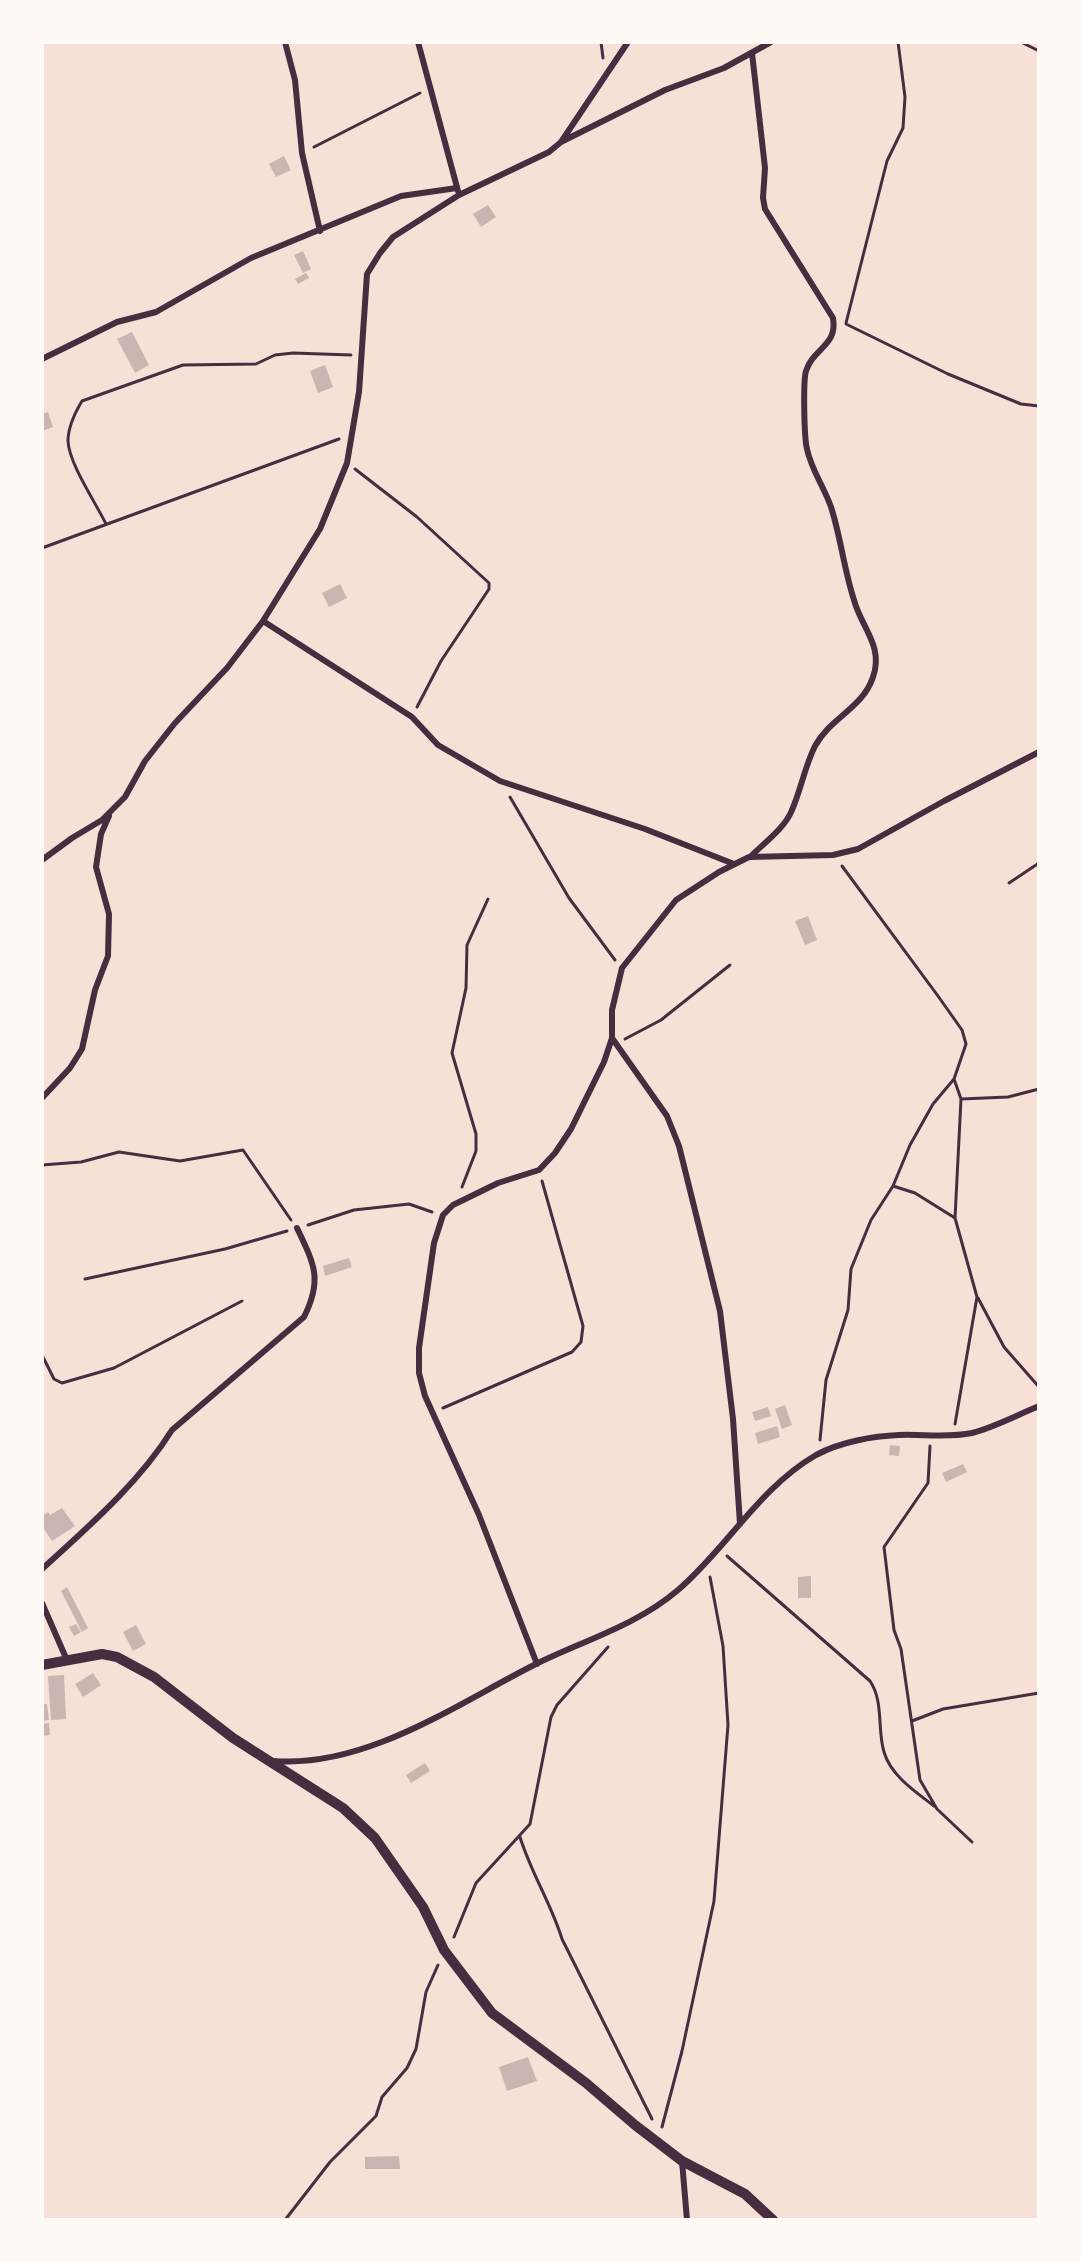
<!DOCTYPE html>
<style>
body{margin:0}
#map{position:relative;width:1081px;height:2262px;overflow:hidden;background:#f7e1d7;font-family:Overpass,sans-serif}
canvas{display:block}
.frame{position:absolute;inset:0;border:44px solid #fffaf5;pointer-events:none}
</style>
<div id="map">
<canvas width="1081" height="2262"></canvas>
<div class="frame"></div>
</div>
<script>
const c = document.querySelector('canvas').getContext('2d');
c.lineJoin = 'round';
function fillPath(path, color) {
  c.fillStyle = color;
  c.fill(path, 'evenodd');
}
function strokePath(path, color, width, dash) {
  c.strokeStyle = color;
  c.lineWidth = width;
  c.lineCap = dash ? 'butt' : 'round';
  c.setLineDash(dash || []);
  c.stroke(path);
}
fillPath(new Path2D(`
 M 284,156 L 291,170 L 276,177 L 269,164 Z
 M 488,205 L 496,217 L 481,227 L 473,214 Z
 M 303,251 L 311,269 L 303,273 L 294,255 Z
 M 306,273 L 309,278 L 298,284 L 295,279 Z
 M 132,332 L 149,365 L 135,373 L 117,339 Z
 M 325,365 L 333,387 L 318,393 L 310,371 Z
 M 48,412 L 53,427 L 42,431 L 42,414 Z
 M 340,584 L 347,598 L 329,607 L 322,593 Z
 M 808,916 L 817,940 L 805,945 L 795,921 Z
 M 349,1258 L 352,1267 L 325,1276 L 323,1266 Z
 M 785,1405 L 792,1425 L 782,1429 L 775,1409 Z
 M 768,1407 L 771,1416 L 755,1421 L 752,1412 Z
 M 777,1426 L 780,1437 L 758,1444 L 755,1433 Z
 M 890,1445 L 900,1446 L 899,1456 L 889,1455 Z
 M 963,1464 L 967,1472 L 946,1482 L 942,1473 Z
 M 62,1508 L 75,1526 L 52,1541 L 42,1526 L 42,1517 L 48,1512 L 50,1515 Z
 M 811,1576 L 811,1598 L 798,1598 L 798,1577 Z
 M 67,1587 L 88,1628 L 82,1632 L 61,1591 Z
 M 76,1624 L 81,1632 L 74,1636 L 69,1627 Z
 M 136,1625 L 146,1644 L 133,1651 L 123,1632 Z
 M 93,1673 L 101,1685 L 83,1697 L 75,1684 Z
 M 64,1675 L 66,1719 L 51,1720 L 48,1676 Z
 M 47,1704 L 49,1720 L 42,1721 L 42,1705 Z
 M 49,1723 L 50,1735 L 42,1736 L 42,1724 Z
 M 425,1763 L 430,1771 L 411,1783 L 406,1775 Z
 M 528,2057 L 537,2081 L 507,2091 L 499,2067 Z
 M 399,2156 L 400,2169 L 365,2169 L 365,2157 Z`), '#ccb4b1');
strokePath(new Path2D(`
 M 601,42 L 603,58
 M 1021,42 L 1039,51
 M 314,147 L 420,93
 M 846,323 L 887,161 L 903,128 L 905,97 L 898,42
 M 846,324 L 948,374 L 1021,404 L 1039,406
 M 355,469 L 417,517 L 489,583 L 489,589 L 441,661 L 417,707
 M 106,524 C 96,503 69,464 68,441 C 68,428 76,411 82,401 L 183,365 L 256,364 L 275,355 L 293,353 L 351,355
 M 42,548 L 339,439
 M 510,797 L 569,898 L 615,960
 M 1009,883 L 1039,863
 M 625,1039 L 661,1020 L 730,965
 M 954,1079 L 961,1099 L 955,1218 L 977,1297 L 955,1424
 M 961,1099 L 1008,1097 L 1039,1089
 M 42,1165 L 81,1162 L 119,1152 L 180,1161 L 243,1150 L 291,1220
 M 893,1186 L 915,1193 L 955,1218
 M 462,1187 L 476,1151 L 476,1134 L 452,1053 L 466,988 L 467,945 L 488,899
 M 308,1225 L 354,1210 L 409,1204 L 432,1212
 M 85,1279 L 225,1249 L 287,1231
 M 978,1298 L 1004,1347 L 1039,1387
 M 42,1355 L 54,1379 L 62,1383 L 114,1368 L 242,1301
 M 443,1408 L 572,1352 L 581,1342 L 583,1326 L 542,1181
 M 820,1440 L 826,1380 L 848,1310 L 851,1269 L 871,1220 L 893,1186 L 910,1145 L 933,1104 L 954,1079 L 966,1044 L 962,1030 L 938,996 L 842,866
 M 930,1446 L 928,1483 L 884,1547 L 894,1630 L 901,1649 L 920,1780 L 937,1809 L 972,1842
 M 727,1556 L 870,1681 C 884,1702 877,1729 884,1752 C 891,1776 916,1792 934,1806
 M 912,1721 L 943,1709 L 1039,1693
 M 520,1837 C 531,1873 551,1903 562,1939 L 652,2119
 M 454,1937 L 476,1883 L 530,1824 L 551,1717 L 557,1705 L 608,1647
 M 662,2127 L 682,2051 L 714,1901 L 728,1725 L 723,1646 L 710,1577
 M 285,2220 L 330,2162 L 376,2116 L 382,2097 L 407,2068 L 416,2049 L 426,1992 L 438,1965`), '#4a2c40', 3);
strokePath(new Path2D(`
 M 285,42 L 295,80 L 302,153 L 320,231
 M 418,42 L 458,191
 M 561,142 L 665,90 L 724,68 L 771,42
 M 42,359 L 117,322 L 156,312 L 251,258 L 401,196 L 457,188
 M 263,621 L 412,717 L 438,745 L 500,781 L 645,829 L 734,864
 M 750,857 C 764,843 785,828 792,810 C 801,789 805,766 815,746 C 830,718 863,708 873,677 C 884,646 861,627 854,600 C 844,570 841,538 831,507 C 824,487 811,469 807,449 C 804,437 803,381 806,371 C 813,348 838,346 833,318 L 765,209 L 763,198 L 765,168 L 752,53
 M 42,860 L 72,838 L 102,820 L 125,797 L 145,761 L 175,723 L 227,668 L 263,621 L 320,529 L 347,463 L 359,392 L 367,274 L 380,253 L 393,237 L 459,195 L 549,152 L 561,142 L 628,42
 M 612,1038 L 667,1116 L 679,1146 L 720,1311 L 733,1419 L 740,1524
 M 42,1098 L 70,1068 L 82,1049 L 95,990 L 108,956 L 109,914 L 96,867 L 101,834 L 109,816
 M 42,1569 C 88,1527 139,1483 172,1430 L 304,1317 C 323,1279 314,1264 297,1228
 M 42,1603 L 66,1658
 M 537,1664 L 479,1515 L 425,1396 L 419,1373 L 419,1348 L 434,1243 L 443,1215 L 453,1205 L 498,1183 L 539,1170 L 555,1153 L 571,1129 L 604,1062 L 612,1038 L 612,1010 L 622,968 L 676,900 L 719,872 L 749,857 L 833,855 L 858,849 L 944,801 L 1039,752
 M 274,1761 C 366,1768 455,1705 534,1665 C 582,1641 636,1626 678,1590 C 727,1548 759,1488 816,1455 C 840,1442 873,1436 899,1435 C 923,1434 948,1438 972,1433 C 995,1427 1017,1415 1039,1406
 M 682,2161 L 687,2220`), '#4a2c40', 6);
strokePath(new Path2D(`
 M 42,1665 L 102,1654 L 117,1657 L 154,1677 L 233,1738 L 343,1808 L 375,1838 L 423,1907 L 444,1950 L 492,2013 L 586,2083 L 635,2125 L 682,2161 L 745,2194 L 773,2220`), '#4a2c40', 10);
</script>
